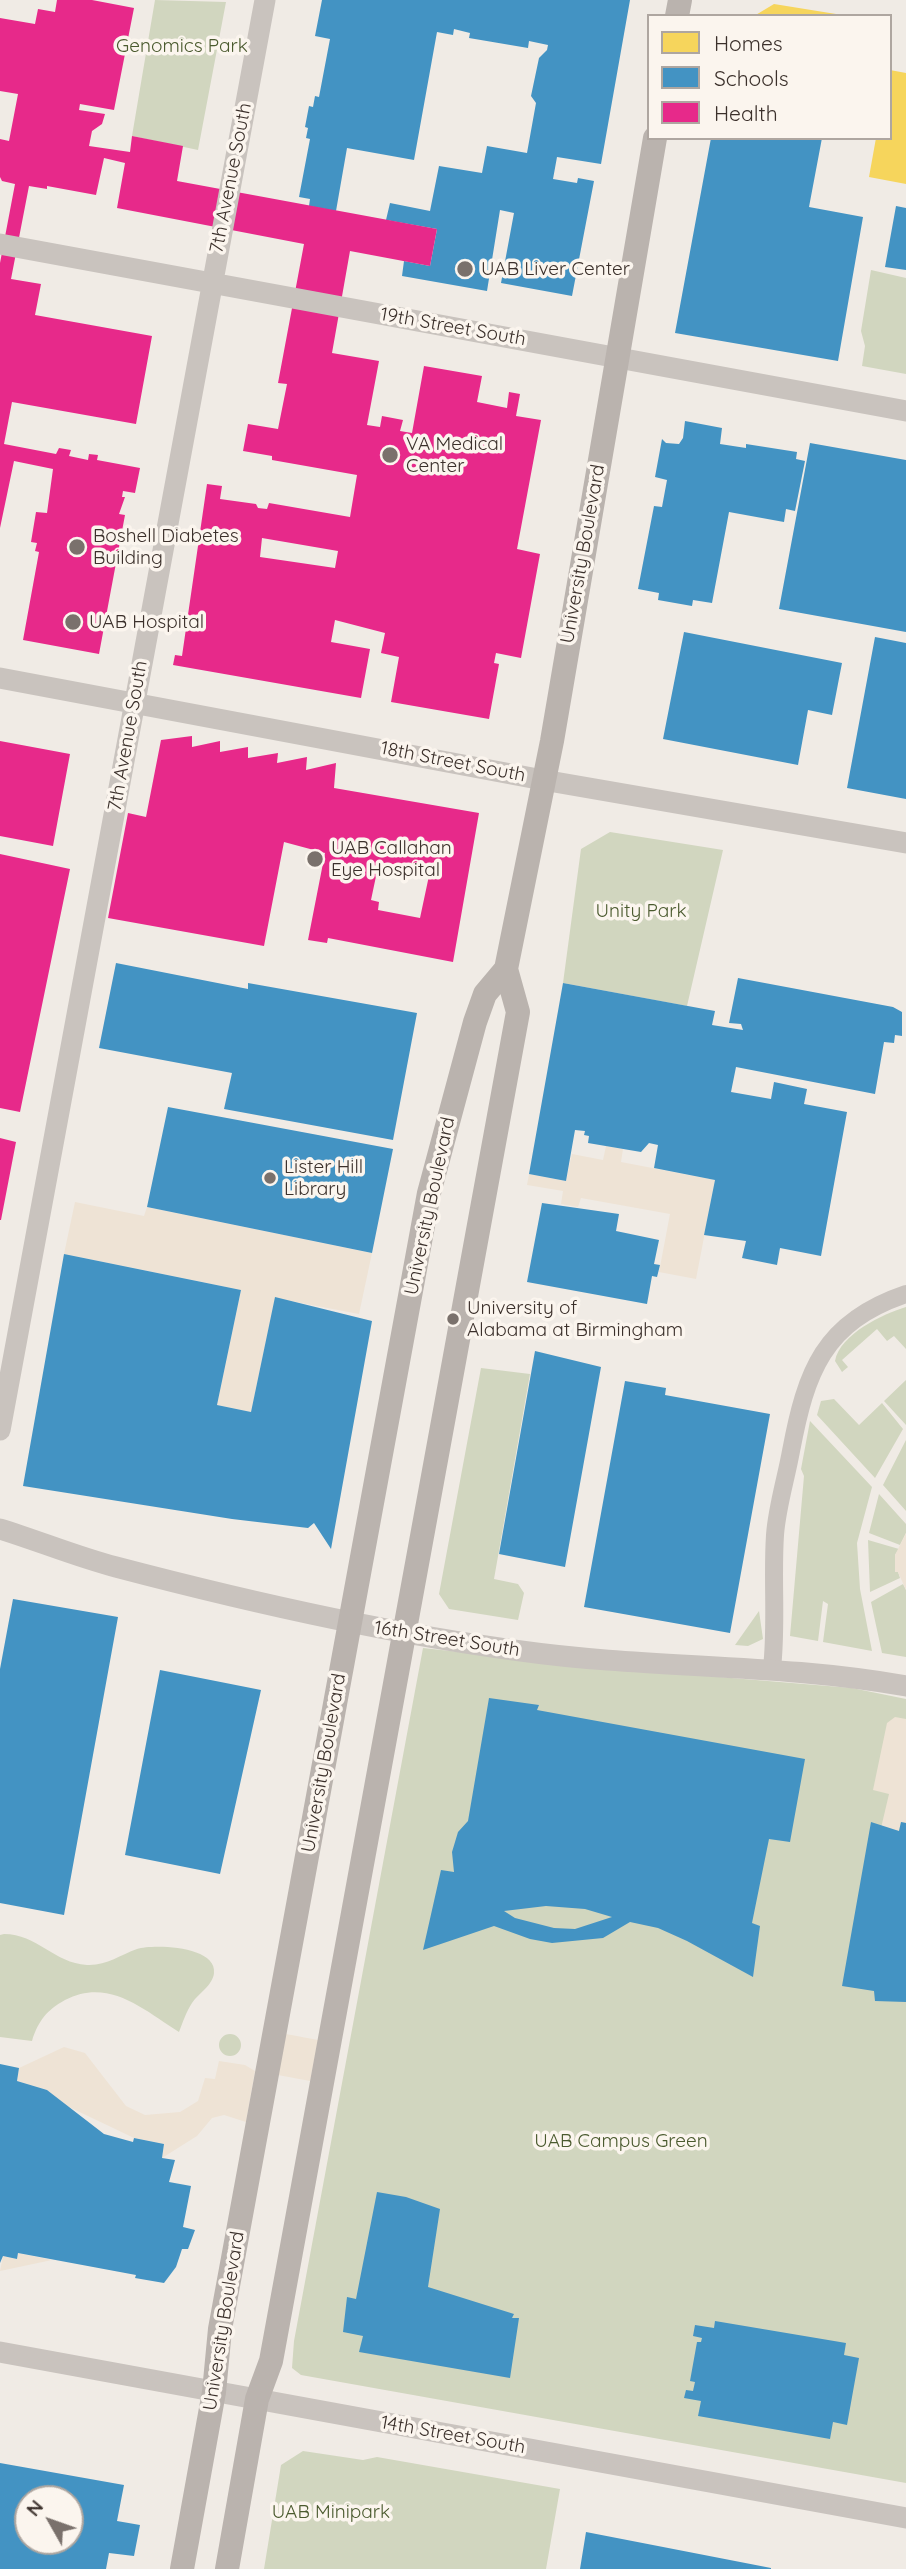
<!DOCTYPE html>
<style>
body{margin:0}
#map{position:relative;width:906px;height:2569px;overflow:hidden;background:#f0ebe5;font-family:Quicksand,sans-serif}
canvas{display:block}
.legend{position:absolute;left:647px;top:14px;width:245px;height:126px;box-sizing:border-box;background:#fbf5ee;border:2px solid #aea6a0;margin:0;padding:9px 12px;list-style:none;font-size:21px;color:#3b302b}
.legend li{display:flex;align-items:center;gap:14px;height:35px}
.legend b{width:35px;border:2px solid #aea6a0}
.north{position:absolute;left:14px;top:2485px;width:70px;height:70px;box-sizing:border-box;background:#fbf5ee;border:2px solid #aea6a0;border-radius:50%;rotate:310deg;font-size:19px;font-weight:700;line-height:28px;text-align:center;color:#3b302b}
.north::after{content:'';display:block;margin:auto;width:24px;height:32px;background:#7a716c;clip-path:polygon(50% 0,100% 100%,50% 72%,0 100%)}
</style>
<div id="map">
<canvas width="906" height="2569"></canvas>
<ul class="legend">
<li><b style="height:19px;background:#f6d55c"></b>Homes</li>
<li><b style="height:19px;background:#4393c3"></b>Schools</li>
<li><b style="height:19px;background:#e7298a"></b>Health</li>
</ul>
<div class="north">N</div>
</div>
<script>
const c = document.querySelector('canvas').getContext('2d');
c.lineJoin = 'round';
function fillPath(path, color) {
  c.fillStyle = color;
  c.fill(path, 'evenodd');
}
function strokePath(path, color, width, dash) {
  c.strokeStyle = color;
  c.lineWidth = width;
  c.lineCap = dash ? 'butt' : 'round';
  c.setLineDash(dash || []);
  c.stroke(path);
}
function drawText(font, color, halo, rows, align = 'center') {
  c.font = font + ' Quicksand,sans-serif';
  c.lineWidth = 7;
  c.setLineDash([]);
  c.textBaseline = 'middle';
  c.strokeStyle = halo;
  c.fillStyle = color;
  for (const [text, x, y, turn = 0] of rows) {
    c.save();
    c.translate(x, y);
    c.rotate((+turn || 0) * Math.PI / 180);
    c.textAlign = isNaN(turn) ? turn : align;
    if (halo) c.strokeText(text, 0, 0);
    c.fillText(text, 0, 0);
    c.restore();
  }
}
fillPath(new Path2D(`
 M 155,0 L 226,2 L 198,150 L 132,136 Z
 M 871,270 L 906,278 L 906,374 L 862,366 L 865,346 L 861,331 Z
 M 610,832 L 723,850 L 687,1006 L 563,983 L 581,849 Z
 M 906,1307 L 906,1349 L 894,1336 L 887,1341 L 877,1329 L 842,1360 L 848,1367 L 842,1372 L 835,1361 C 840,1334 883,1314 906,1307 Z
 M 481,1368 L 530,1374 L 494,1579 L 518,1584 L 524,1593 L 518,1620 L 449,1609 L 439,1594 Z
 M 906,1380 L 906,1425 L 884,1401 Z
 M 834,1399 L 859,1425 L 882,1403 L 903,1429 L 875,1478 L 817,1415 L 821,1401 Z
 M 810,1421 L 872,1487 L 857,1543 L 860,1589 L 872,1651 L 823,1642 L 828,1604 L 823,1601 L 818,1641 L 790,1636 L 804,1476 L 801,1469 Z
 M 906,1440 L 906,1511 L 883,1485 Z
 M 879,1494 L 906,1524 L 906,1533 L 900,1545 L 869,1533 Z
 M 868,1540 L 899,1549 L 895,1555 L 895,1572 L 898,1572 L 900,1578 L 870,1592 Z
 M 903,1584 L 906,1590 L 906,1657 L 882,1653 L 871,1602 Z
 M 759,1611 L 763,1639 L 748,1646 L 735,1645 Z
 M 423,1648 L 587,1666 L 852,1688 L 906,1699 L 906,2483 L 301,2375 L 292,2368 L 294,2341 Z
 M 4,1934 C 37,1934 54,1963 87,1965 C 106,1966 120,1955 137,1949 C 154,1944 217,1946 214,1973 C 213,1985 199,1993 192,2003 C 186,2012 183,2022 179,2032 C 144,2010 109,1977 65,2000 C 47,2010 38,2021 32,2041 L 0,2037 L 0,1935 Z
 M219 2045a11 11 0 1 1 22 0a11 11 0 1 1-22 0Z
 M 303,2451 L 363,2460 L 377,2457 L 560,2489 L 546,2569 L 264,2569 L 281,2465 Z`), '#d1d6bf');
fillPath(new Path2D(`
 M 606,1146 L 623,1149 L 621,1162 L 715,1180 L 696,1279 L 659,1272 L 670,1214 L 581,1198 L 578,1207 L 561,1204 L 563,1191 L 527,1185 L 529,1174 L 566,1181 L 572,1154 L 603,1160 Z
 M 75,1202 L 144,1216 L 147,1207 L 372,1253 L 359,1314 L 275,1298 L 251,1412 L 217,1405 L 241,1290 L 64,1254 Z
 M 906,1533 L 906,1590 L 898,1572 L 895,1572 L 895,1555 Z
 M 895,1717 L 906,1719 L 906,1823 L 901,1822 L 899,1831 L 881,1828 L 889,1794 L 873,1790 L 887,1723 Z
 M 286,2034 L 318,2040 L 310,2081 L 278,2075 Z
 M 64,2047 L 85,2053 L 126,2106 L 145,2115 L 180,2112 L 198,2101 L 205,2078 L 215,2079 L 219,2061 L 245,2065 L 255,2071 L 246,2122 L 224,2115 L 212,2118 L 197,2136 L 162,2158 L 164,2144 L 134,2138 L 67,2106 L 47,2090 L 17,2081 L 19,2068 Z
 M 18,2253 L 52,2260 L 0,2271 L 3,2256 L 17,2259 Z`), '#eee3d5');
fillPath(new Path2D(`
 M 774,4 L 836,14 L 835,16 L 754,16 Z
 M 890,70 L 906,73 L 906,184 L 869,177 L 876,138 L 890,138 Z`), '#f6d55c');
fillPath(new Path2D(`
 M 322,0 L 630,0 L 601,164 L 557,157 L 553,179 L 577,183 L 578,178 L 594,181 L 572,296 L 501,283 L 514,213 L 500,210 L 487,291 L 402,276 L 404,261 L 430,266 L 437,229 L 386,220 L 390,203 L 430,211 L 439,166 L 482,173 L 487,146 L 527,153 L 536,103 L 531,96 L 539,58 L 547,50 L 548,45 L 529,41 L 528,48 L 469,38 L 470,33 L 454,29 L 453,35 L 437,32 L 414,160 L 347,148 L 336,211 L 309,206 L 310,199 L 299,197 L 310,139 L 306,138 L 308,128 L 305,127 L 309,106 L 313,107 L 315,96 L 319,97 L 330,39 L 315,36 Z
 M 711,138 L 822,138 L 809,207 L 863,217 L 838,361 L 675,333 Z
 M 896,206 L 906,208 L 906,270 L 885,267 Z
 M 685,421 L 722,428 L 720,444 L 746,448 L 746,444 L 797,452 L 796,459 L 805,461 L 795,511 L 786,509 L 784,522 L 729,512 L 712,603 L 693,600 L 692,606 L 658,600 L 659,593 L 638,589 L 654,506 L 662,507 L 667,480 L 655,477 L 662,439 L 666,443 L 679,444 L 683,438 Z
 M 810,443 L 906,460 L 906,632 L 779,609 Z
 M 684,632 L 842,663 L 832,715 L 808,710 L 798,765 L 663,739 Z
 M 875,637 L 906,643 L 906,799 L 847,788 Z
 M 116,963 L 248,989 L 248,983 L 417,1013 L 393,1140 L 224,1109 L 232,1073 L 99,1048 Z
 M 738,978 L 893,1007 L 902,1012 L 902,1036 L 895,1035 L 894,1043 L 884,1042 L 875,1094 L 736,1067 L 731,1092 L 771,1099 L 774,1082 L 807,1089 L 804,1104 L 847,1112 L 821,1256 L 780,1248 L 777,1265 L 742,1258 L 746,1241 L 704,1235 L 715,1180 L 654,1168 L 658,1145 L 649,1143 L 641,1152 L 588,1143 L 589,1136 L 584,1135 L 585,1131 L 575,1130 L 566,1181 L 529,1174 L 563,983 L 715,1011 L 712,1025 L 743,1030 L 741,1024 L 729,1023 Z
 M 168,1107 L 393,1149 L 372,1253 L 147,1207 Z
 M 542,1203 L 619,1214 L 616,1231 L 659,1240 L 654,1264 L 660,1265 L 657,1277 L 652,1276 L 647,1304 L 527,1282 Z
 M 64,1254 L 241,1290 L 217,1405 L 251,1412 L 275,1297 L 372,1321 L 331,1549 L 314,1523 L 308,1528 L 232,1519 L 23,1486 Z
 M 535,1351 L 601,1367 L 565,1567 L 499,1554 Z
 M 625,1381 L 666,1388 L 665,1395 L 770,1414 L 730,1633 L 584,1607 Z
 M 13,1599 L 118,1617 L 64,1915 L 0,1903 L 0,1669 Z
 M 160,1670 L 261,1690 L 220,1874 L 125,1855 Z
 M 489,1698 L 539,1705 L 537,1710 L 805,1759 L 790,1842 L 769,1839 L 752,1923 L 760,1926 L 753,1977 L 687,1941 L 658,1928 L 630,1922 L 603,1938 L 552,1943 L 530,1939 L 494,1926 L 423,1950 L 441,1870 L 454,1872 L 452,1852 L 458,1832 L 468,1821 ZM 546,1906 L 585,1909 L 612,1917 L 575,1929 L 554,1928 L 515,1918 L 504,1911 Z
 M 871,1822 L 899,1831 L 901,1822 L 906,1823 L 906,2002 L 875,2001 L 874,1991 L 842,1986 Z
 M 0,2064 L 19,2068 L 17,2081 L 47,2090 L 104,2134 L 133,2142 L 134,2138 L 164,2144 L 162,2158 L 175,2160 L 169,2182 L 191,2186 L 183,2227 L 195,2230 L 188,2249 L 182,2249 L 176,2267 L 164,2283 L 135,2278 L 136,2275 L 18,2253 L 17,2259 L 3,2256 L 0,2263 Z
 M 377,2192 L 406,2197 L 440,2209 L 428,2287 L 514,2314 L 512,2318 L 519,2318 L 510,2378 L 359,2352 L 363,2336 L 343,2332 L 347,2297 L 356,2299 Z
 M 715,2321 L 846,2343 L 844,2355 L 859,2358 L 847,2425 L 833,2422 L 830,2439 L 698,2416 L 701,2401 L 684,2398 L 686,2390 L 693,2391 L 695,2382 L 690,2381 L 697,2342 L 701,2342 L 702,2338 L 693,2336 L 695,2325 L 714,2328 Z
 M 0,2463 L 124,2485 L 117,2521 L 140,2525 L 134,2556 L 109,2553 L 106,2569 L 0,2569 ZM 28,2499 L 70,2499 L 70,2541 L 28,2541 Z
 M 586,2532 L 771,2568 L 771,2569 L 580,2569 Z`), '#4393c3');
fillPath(new Path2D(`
 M 57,0 L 92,0 L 134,8 L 114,110 L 80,104 L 79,110 L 105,114 L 102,124 L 92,131 L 89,146 L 130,152 L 132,136 L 183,146 L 177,181 L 437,229 L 430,266 L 350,251 L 332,353 L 379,361 L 367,425 L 380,427 L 382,416 L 403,420 L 400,431 L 412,433 L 424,366 L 482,376 L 477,402 L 507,408 L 509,392 L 520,394 L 516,416 L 541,420 L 517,549 L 540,554 L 521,658 L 496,653 L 494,663 L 499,664 L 489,719 L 391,702 L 399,657 L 381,653 L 385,633 L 335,620 L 331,642 L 370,649 L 361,698 L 173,665 L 175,655 L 182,656 L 207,484 L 222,486 L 220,499 L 256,504 L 258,508 L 267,509 L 269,503 L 350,517 L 357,475 L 272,460 L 272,456 L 243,451 L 248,424 L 278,429 L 287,384 L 278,383 L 304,244 L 117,208 L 125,163 L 104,158 L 96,195 L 47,186 L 47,189 L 29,186 L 11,279 L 41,284 L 35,315 L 152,336 L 136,424 L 12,402 L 4,444 L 56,454 L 59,448 L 71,450 L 69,456 L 88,460 L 89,454 L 98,455 L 97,460 L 140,468 L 135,493 L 123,491 L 122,497 L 125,497 L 119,514 L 125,515 L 99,654 L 23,640 L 39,552 L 35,551 L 37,543 L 31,542 L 36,512 L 47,513 L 53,469 L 14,461 L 0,528 L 0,263 L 15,184 L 2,181 L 0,177 L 0,139 L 9,141 L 18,94 L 0,91 L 0,18 L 35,24 L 38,9 L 55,12 ZM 262,538 L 338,551 L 335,568 L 260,557 Z
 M 192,736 L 192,747 L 220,741 L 220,752 L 248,747 L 248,758 L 278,753 L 277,763 L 307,757 L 306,770 L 336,763 L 334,788 L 479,813 L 453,962 L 328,938 L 327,943 L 308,940 L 325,853 L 284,842 L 264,946 L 108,918 L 128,813 L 146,817 L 161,740 ZM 379,862 L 430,871 L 420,918 L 378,910 L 379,902 L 371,900 Z
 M 0,741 L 70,754 L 53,846 L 0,836 Z
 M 0,854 L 70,869 L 20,1112 L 0,1108 Z
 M 0,1138 L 16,1142 L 1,1220 L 0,1220 Z`), '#e7298a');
strokePath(new Path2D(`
 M 772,1668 C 777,1624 772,1580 775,1535 C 777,1507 786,1479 791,1451 C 806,1372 823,1322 906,1294`), '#c9c3be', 18);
strokePath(new Path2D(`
 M 0,244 L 906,411
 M 0,678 L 543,780 L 906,843
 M 0,1430 L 265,0
 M 0,1529 C 39,1541 77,1557 116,1567 C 249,1602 384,1633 521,1651 C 649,1669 778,1663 906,1686
 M 0,2352 L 906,2518`), '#c9c3be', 21);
strokePath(new Path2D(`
 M 677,16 L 680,0
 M 182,2569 L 214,2392 L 220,2329 L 429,1193 L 475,1022 L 485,994 L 506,969
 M 227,2569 L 257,2399 L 271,2361 L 518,1012 L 506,969 L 552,741 L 655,138`), '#bab3ae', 24);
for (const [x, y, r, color] of [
 [465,269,9,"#7a716c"],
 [390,455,9,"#7a716c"],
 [77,547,9,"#7a716c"],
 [73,622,9,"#7a716c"],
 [315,859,9,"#7a716c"],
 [270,1178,7,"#7a716c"],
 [453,1319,7,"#7a716c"]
]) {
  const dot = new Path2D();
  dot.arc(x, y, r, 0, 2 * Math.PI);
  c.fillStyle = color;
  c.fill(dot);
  strokePath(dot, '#fbf5ee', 2.5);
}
drawText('19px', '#4a5a2e', '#fbf5ee', [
 ["Genomics Park",182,46],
 ["Unity Park",641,911],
 ["UAB Campus Green",621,2141],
 ["UAB Minipark",331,2512]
]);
drawText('19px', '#3b302b', '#fbf5ee', [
 ["7th Avenue South",231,178,-79],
 ["19th Street South",453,327,10],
 ["University Boulevard",583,554,-80],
 ["7th Avenue South",128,736,-80],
 ["18th Street South",453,762,11],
 ["University Boulevard",430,1206,-78],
 ["16th Street South",447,1639,9],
 ["University Boulevard",324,1763,-80],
 ["University Boulevard",224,2321,-81],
 ["14th Street South",453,2435,10]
]);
drawText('19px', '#3b302b', '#fbf5ee', [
 ["UAB Liver Center",481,269],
 ["VA Medical",406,444],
 ["Center",406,466],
 ["Boshell Diabetes",93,536],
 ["Building",93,558],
 ["UAB Hospital",89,622],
 ["UAB Callahan",331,848],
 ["Eye Hospital",331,870],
 ["Lister Hill",284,1167],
 ["Library",284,1189],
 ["University of",467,1308],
 ["Alabama at Birmingham",467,1330]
], 'left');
</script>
